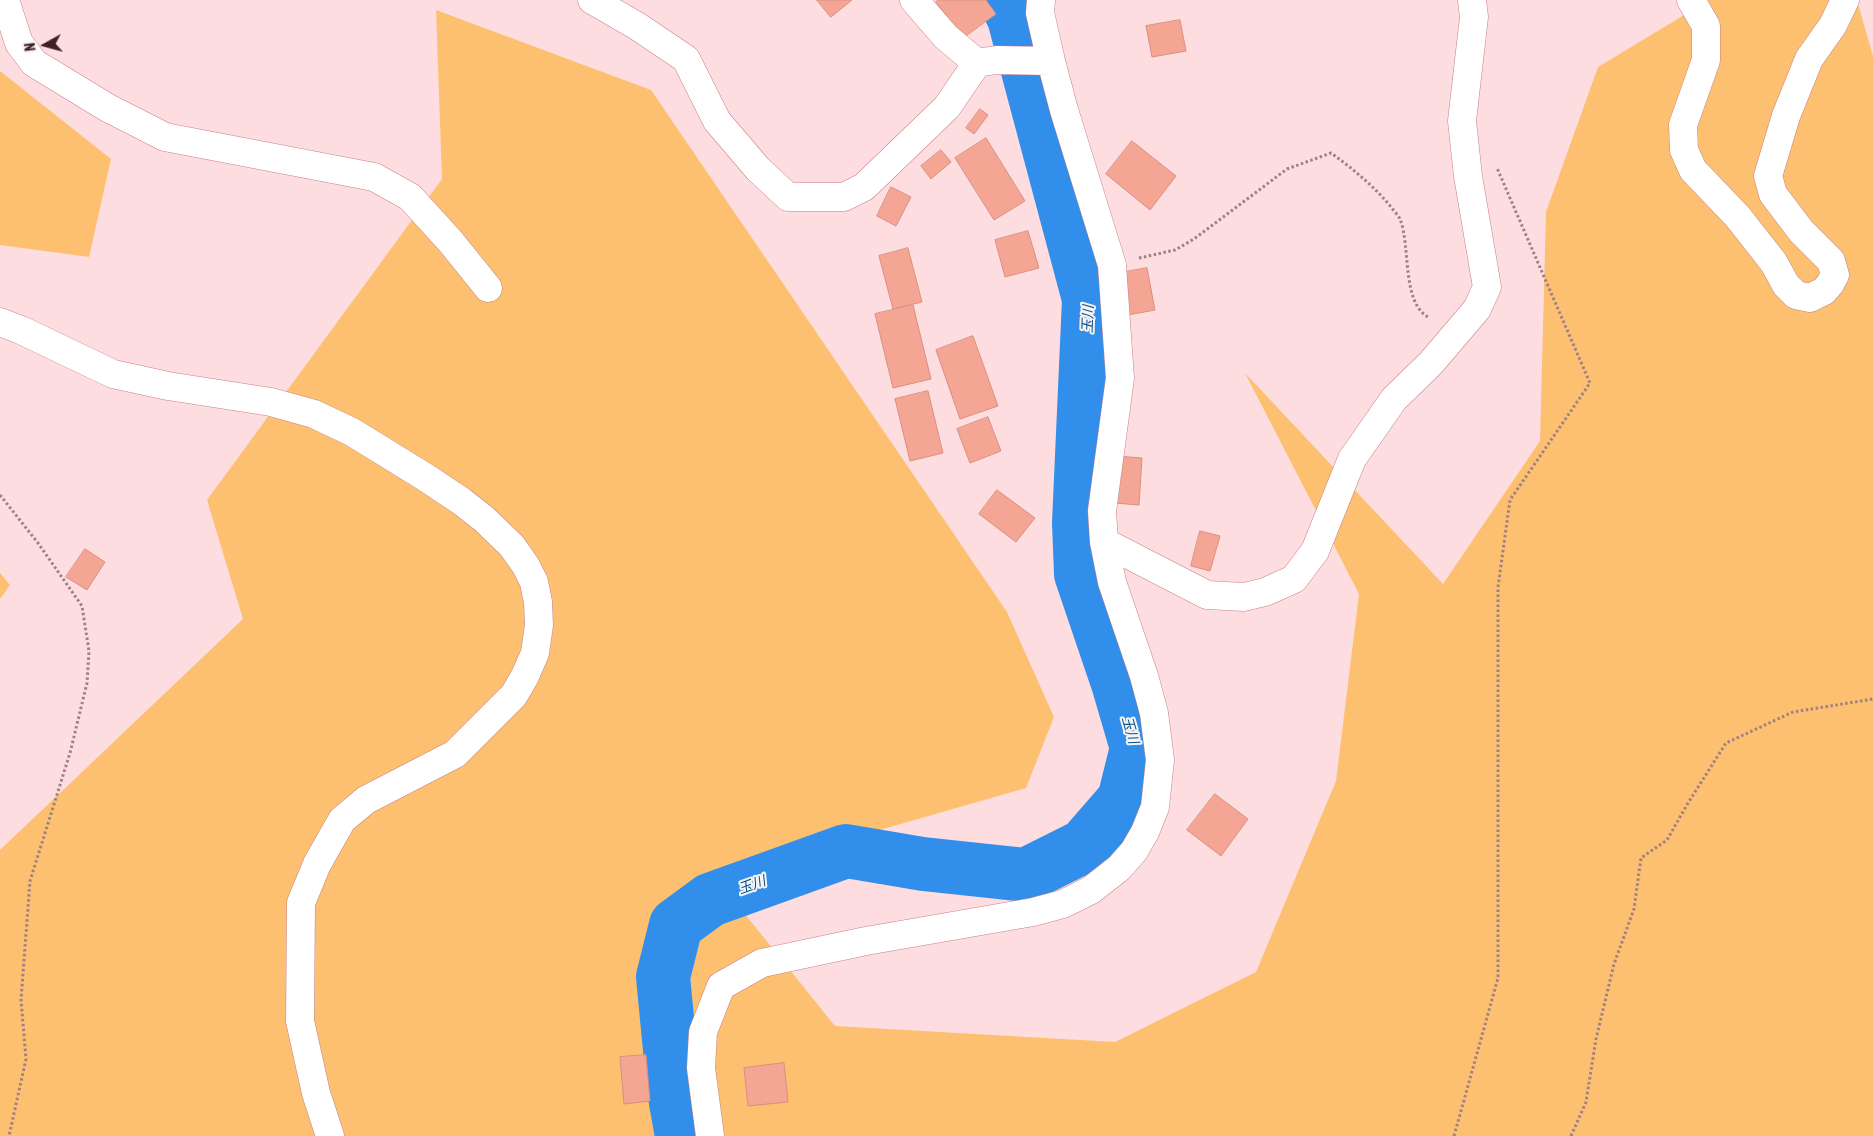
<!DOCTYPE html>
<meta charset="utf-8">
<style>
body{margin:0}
#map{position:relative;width:1873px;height:1136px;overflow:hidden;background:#fedde0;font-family:"Asap Condensed",sans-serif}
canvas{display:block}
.north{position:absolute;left:20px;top:20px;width:50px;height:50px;-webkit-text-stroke:4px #f4f4f4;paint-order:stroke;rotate:263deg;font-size:14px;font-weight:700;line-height:20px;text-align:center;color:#3d2024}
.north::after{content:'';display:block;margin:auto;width:18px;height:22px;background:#3d2024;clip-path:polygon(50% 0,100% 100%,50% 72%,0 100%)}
</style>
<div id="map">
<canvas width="1873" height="1136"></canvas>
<div class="north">N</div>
</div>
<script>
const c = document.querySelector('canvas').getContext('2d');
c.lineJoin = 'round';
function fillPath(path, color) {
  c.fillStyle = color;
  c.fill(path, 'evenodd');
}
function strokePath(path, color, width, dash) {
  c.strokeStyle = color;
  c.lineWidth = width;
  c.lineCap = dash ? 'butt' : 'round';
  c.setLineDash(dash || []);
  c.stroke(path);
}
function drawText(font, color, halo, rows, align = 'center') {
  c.font = font + ' "Asap Condensed","Noto Sans JP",sans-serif';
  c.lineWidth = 4;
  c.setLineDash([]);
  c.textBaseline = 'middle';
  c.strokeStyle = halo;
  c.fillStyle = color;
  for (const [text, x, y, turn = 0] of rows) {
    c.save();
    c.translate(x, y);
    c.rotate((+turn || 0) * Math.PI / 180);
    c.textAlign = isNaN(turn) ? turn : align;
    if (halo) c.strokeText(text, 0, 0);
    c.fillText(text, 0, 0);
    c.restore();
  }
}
fillPath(new Path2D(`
 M 1709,0 L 1857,0 L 1873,56 L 1873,1136 L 0,1136 L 0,850 L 243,619 L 207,500 L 442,179 L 436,10 L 651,90 L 1007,612 L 1054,717 L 1026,788 L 803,852 L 724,888 L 835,1026 L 1115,1042 L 1256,972 L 1336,781 L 1359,594 L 1245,373 L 1443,584 L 1540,441 L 1546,212 L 1598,67 Z
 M 0,71 L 111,159 L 89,257 L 0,245 Z
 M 0,573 L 10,585 L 0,599 Z`), '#fdc071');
strokePath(new Path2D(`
 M 682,1136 L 674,1091 L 663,977 L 676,925 L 710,900 L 846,851 L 923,864 L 1026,875 L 1084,846 L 1124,800 L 1137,748 L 1118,683 L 1081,574 L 1079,523 L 1089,299 L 1014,18 L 1005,0`), '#318feb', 54);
const building = new Path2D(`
 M 817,0 L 852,0 L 831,17 Z
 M 938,0 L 986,0 L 996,14 L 963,38 L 936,2 Z
 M 1180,20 L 1186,51 L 1152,57 L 1146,26 Z
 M 980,109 L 988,115 L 974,134 L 966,128 Z
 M 986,138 L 1025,201 L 994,220 L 955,158 Z
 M 1132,141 L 1176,176 L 1150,210 L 1106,174 Z
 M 941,150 L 951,162 L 931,179 L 921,166 Z
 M 891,187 L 911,197 L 896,226 L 877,216 Z
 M 1028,231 L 1039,268 L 1005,277 L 995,240 Z
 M 908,248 L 922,302 L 893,309 L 879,256 Z
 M 1147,268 L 1155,310 L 1128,315 L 1120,273 Z
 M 913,305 L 931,379 L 893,388 L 875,314 Z
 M 973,336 L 998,406 L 960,419 L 936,350 Z
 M 928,391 L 943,453 L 910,461 L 895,399 Z
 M 988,417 L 1001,451 L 970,463 L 957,429 Z
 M 1117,456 L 1142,458 L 1139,505 L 1114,503 Z
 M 997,490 L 1035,518 L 1016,542 L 979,514 Z
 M 1200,531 L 1220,536 L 1210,571 L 1191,566 Z
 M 85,549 L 105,562 L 87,590 L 66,577 Z
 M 1215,794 L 1248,819 L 1221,856 L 1187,830 Z
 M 646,1055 L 650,1101 L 624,1104 L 620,1057 Z
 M 784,1063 L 788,1102 L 748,1106 L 744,1068 Z`);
fillPath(building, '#f4a594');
strokePath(building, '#d89081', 1);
const minor = new Path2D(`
 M 5,0 L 19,43 L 34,63 L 108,108 L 165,137 L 374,177 L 410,197 L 451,242 L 488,288
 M 592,0 L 637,26 L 686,59 L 717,121 L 758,169 L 788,197 L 844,197 L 864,187 L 947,107 L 977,63 L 996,60 L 1051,61
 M 914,0 L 946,37 L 977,63
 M 1691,0 L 1706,26 L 1706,60 L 1683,125 L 1684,150 L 1693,170 L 1738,217 L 1774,263 L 1786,285 L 1796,295 L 1810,298 L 1824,291 L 1830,284 L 1835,275 L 1831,261 L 1801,231 L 1773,194 L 1768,176 L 1786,116 L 1809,59 L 1833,25 L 1845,0
 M 0,322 L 21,330 L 113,374 L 168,386 L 271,402 L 314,414 L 352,432 L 425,477 L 461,501 L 484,519 L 512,546 L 526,566 L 534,582 L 538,602 L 539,625 L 535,653 L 525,676 L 514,695 L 455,754 L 366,800 L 342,820 L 317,864 L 301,903 L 300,1021 L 316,1093 L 330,1136
 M 1104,542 L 1207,595 L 1244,597 L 1265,592 L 1294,579 L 1315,551 L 1352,459 L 1394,399 L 1431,363 L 1477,309 L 1487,287 L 1468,176 L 1462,121 L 1474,17 L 1472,0
 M 710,1136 L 701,1068 L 703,1032 L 721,986 L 762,963 L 866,941 L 1033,912 L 1063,904 L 1091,890 L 1119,868 L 1134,851 L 1145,832 L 1155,807 L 1160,760 L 1154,713 L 1144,676 L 1112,582 L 1104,542 L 1102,511 L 1120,378 L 1112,265 L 1064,110 L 1051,61 L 1040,13 L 1041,0`);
strokePath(minor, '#c88088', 29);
strokePath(new Path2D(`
 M 1139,258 L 1175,250 L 1194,239 L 1287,169 L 1331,153 C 1353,169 1374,186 1391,207 C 1394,211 1398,215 1400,219 C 1411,246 1401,305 1430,318
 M 0,495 L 38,543 L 82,606 L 89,651 L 87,683 L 70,753 L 30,881 L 21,1000 L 26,1059 L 9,1136
 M 1454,1136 L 1498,978 L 1498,587 L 1510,500 L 1590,383 L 1497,168
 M 1571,1136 L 1586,1102 L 1596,1039 L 1614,964 L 1634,909 L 1641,858 L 1667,840 L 1688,803 L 1726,743 L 1793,712 L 1873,699`), '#9f8084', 3, [2.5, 2.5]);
strokePath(minor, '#fff', 28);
drawText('italic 14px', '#0c4d88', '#f4f4f4', [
 ["玉川",1088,319,-88],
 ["玉川",1130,730,74],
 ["玉川",752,885,-20]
]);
</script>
